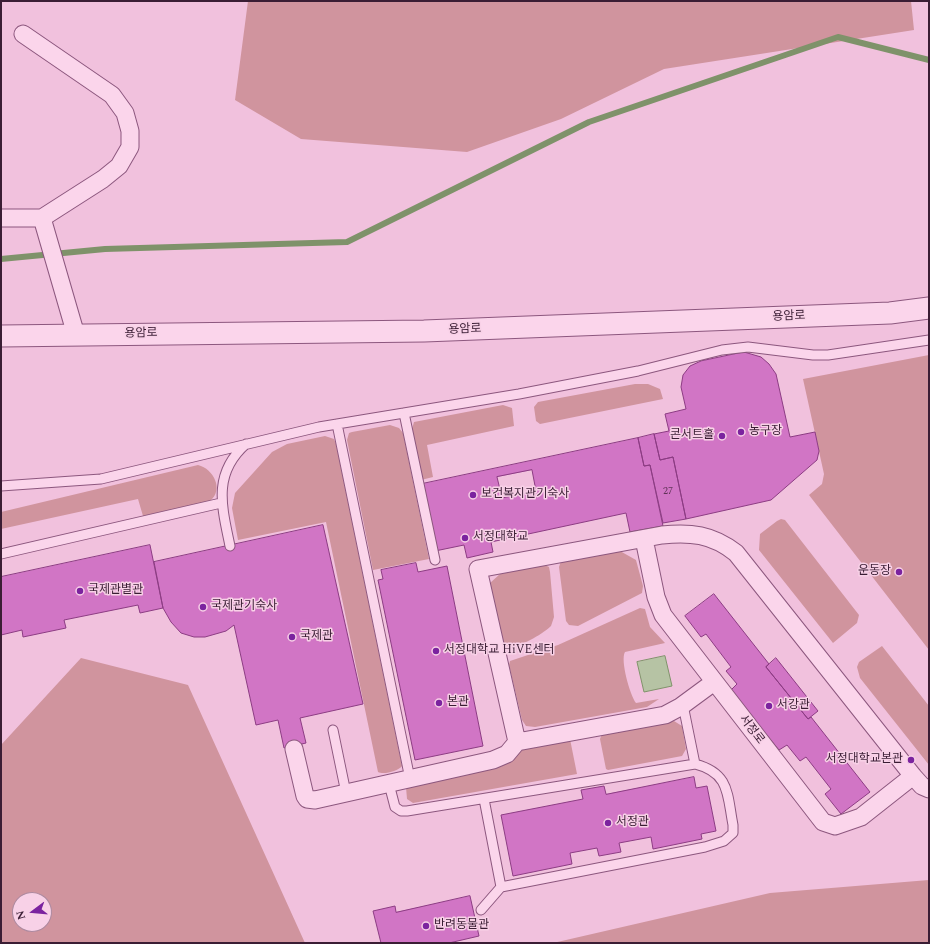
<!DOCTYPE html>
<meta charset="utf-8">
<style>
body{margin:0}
#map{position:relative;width:930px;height:944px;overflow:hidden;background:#f1c1dd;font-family:Spectral,serif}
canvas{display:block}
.frame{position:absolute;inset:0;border:2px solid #3a1d34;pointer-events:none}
.north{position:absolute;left:12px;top:892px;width:40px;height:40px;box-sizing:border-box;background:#f8d1e7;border:1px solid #ac899f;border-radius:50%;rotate:254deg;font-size:11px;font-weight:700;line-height:16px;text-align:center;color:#3a1d34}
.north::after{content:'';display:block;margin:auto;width:14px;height:18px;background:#7b239f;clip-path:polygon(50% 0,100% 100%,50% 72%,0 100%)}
</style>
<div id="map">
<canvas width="930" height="944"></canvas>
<div class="frame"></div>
<div class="north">N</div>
</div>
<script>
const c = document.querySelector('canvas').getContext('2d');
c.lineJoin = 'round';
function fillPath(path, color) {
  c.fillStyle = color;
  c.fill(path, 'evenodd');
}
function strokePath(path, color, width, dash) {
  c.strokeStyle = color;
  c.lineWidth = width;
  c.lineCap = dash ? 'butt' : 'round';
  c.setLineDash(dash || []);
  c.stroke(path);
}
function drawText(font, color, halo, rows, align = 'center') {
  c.font = font + ' Spectral,"Noto Sans KR",serif';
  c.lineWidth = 3;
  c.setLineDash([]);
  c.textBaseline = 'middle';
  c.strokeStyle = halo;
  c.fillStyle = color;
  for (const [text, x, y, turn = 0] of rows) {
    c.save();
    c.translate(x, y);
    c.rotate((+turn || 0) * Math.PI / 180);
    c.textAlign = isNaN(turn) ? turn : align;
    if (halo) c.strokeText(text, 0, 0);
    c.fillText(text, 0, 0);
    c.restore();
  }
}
fillPath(new Path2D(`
 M 248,1 L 911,1 L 914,30 L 664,69 L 561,119 L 467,152 L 301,139 L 235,100 Z
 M 929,355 L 929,650 L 809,495 L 822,484 L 824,474 L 803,379 Z
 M 635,384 L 648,384 L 660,389 L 663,399 L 540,424 L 536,421 L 534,407 L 538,402 Z
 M 503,405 L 512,408 L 514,426 L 427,445 L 433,477 L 421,480 L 412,429 L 414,422 Z
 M 390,425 L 399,428 L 403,433 L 429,559 L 373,570 L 347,440 L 349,433 L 352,432 Z
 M 325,436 L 334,439 L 336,444 L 402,766 C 398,771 384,775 378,772 L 326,522 L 238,540 L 232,508 L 235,493 L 272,452 L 287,444 Z
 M 198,465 C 214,469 224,490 210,501 L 143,516 L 138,499 L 1,529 L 1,512 Z
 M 781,519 L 785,520 L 859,615 L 857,623 L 833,643 L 759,550 L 760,534 L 777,521 Z
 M 620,551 L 636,560 L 643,586 L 642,593 L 578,626 L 569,625 L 566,621 L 559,567 L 561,561 Z
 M 545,565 L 549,567 L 550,572 L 554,617 L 551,626 C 543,634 511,654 503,643 L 490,583 L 500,574 Z
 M 640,608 L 645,609 L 650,627 L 665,643 L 625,652 C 620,660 630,695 636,703 L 659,699 L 647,707 L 535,727 L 526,726 L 522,720 L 509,665 L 510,661 L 558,645 Z
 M 882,646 L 929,706 L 929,765 L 860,678 L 857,667 L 859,662 Z
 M 81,658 L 188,685 L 305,943 L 1,943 L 1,745 ZM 20,900 L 44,900 L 44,924 L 20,924 Z
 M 674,721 L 682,726 L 686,749 L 682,756 L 608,770 L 606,769 L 600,739 L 602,734 Z
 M 570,739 L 577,774 L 413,803 L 407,799 L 406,787 L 521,747 Z
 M 929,880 L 929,943 L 553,943 L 770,893 Z`), '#d0949e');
const water = new Path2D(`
 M 665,656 L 672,686 L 644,692 L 637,662 Z`);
fillPath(water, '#b6c3a4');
strokePath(water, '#7f926a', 1);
strokePath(new Path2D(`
 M 1,259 L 105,249 L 347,242 L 589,122 L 838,37 L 929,60`), '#7f926a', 6);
const building = new Path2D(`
 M 744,352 L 761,357 L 769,364 L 776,374 L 790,437 L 815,432 L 819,451 L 817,460 L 771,500 L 686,519 L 673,457 L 660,460 L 654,434 L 669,431 L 665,414 L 686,409 L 681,387 L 683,375 L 690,366 L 701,361 Z
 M 654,434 L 660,460 L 673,457 L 686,519 L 663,523 L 650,465 L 644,466 L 638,438 Z
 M 638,438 L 644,466 L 650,465 L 663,526 L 630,532 L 626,513 L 491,542 L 493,552 L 467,558 L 464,545 L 435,551 L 422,484 Z
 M 532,470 L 536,491 L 502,498 L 497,477 Z
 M 323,525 L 363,704 L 300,718 L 306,743 L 284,748 L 278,720 L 256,725 L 234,625 L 226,631 L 205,637 L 194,637 L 181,633 L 171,622 L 163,608 L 154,562 Z
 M 150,545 L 163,608 L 140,613 L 138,605 L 64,620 L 66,628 L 23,637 L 22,630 L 1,635 L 1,577 Z
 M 416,563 L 418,572 L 447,566 L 483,746 L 415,760 L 378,580 L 383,579 L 381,570 Z
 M 714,594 L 769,664 L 766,667 L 808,719 L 811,717 L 870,792 L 841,814 L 825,794 L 831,789 L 806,757 L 800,761 L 787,745 L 779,750 L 765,733 L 761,736 L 731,690 L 737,684 L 726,671 L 731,667 L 706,634 L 701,637 L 685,616 Z
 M 776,658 L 818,711 L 808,719 L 766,667 Z
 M 694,777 L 696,788 L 707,786 L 716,831 L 701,834 L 702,839 L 653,849 L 651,837 L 619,843 L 621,852 L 599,856 L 597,848 L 570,853 L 572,864 L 513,876 L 501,815 L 583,799 L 581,790 L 604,786 L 606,794 Z
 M 470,896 L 479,936 L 449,943 L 381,943 L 373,911 L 395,906 L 396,912 Z`);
fillPath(building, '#d175c5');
strokePath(building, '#8c3c83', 1);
const service = new Path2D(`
 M 404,413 L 435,560
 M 337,424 L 410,779
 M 1,486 L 101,479 L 319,427 L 519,394 L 638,371 L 722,350 L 748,347 L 813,355 L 828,355 L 929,340
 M 230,546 C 222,507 212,474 246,444
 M 1,554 L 221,503
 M 683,705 L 695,764
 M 333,730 L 346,793
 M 389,784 L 395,807 L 401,811 L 407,811 L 695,764 C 730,773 727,794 733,825 L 733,833 L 724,841 L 705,847 L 501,887 L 481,910
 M 484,799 L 501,887`);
const minor = new Path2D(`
 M 23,34 L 112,95 L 125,113 L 130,131 L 130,147 L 119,166 L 103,179 L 42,218 L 76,335
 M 1,218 L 42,218
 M 644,539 L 656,597 L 663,615 L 823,822 L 835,826 L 861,817 L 913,776
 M 517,742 L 478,569 L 662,535 C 690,532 712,534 736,553 L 913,776 L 922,786 L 929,789
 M 294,749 L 305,796 L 307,799 L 315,800 L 493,760 L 507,754 L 517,742 L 665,715 L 680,707 L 714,682`);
const tertiary = new Path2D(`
 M 1,336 L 424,331 L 890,313 L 929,308`);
strokePath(service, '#8c577e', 11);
strokePath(minor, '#8c577e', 19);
strokePath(tertiary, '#8c577e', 23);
strokePath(service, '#fbd5eb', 9);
strokePath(minor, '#fbd5eb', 17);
strokePath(tertiary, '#fbd5eb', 21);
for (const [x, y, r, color] of [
 [741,432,4,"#7b239f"],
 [722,436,4,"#7b239f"],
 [473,495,4,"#7b239f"],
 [465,538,4,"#7b239f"],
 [899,572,4,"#7b239f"],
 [80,591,4,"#7b239f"],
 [203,607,4,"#7b239f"],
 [292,637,4,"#7b239f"],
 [436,651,4,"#7b239f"],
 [439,703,4,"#7b239f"],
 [769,706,4,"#7b239f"],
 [911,760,4,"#7b239f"],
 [608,823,4,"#7b239f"],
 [426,926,4,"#7b239f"]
]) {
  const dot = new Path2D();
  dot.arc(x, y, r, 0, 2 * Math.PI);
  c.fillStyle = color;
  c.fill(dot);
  strokePath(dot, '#f8d1e7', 1.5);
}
drawText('10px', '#603358', null, [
 ["27",668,492]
]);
drawText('12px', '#3a1d34', '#f8d1e7', [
 ["용암로",789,317,-2],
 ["용암로",465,330,-2],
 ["용암로",141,334,-1],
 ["서정로",751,730,53]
]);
drawText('12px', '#3a1d34', '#f8d1e7', [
 ["농구장",749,432],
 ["콘서트홀",714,436,"right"],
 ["보건복지관기숙사",481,495],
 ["서정대학교",473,538],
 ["운동장",891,572,"right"],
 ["국제관별관",88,591],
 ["국제관기숙사",211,607],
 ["국제관",300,637],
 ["서정대학교 HiVE센터",444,651],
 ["본관",447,703],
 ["서강관",777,706],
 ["서정대학교본관",903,760,"right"],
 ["서정관",616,823],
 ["반려동물관",434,926]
], 'left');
</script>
